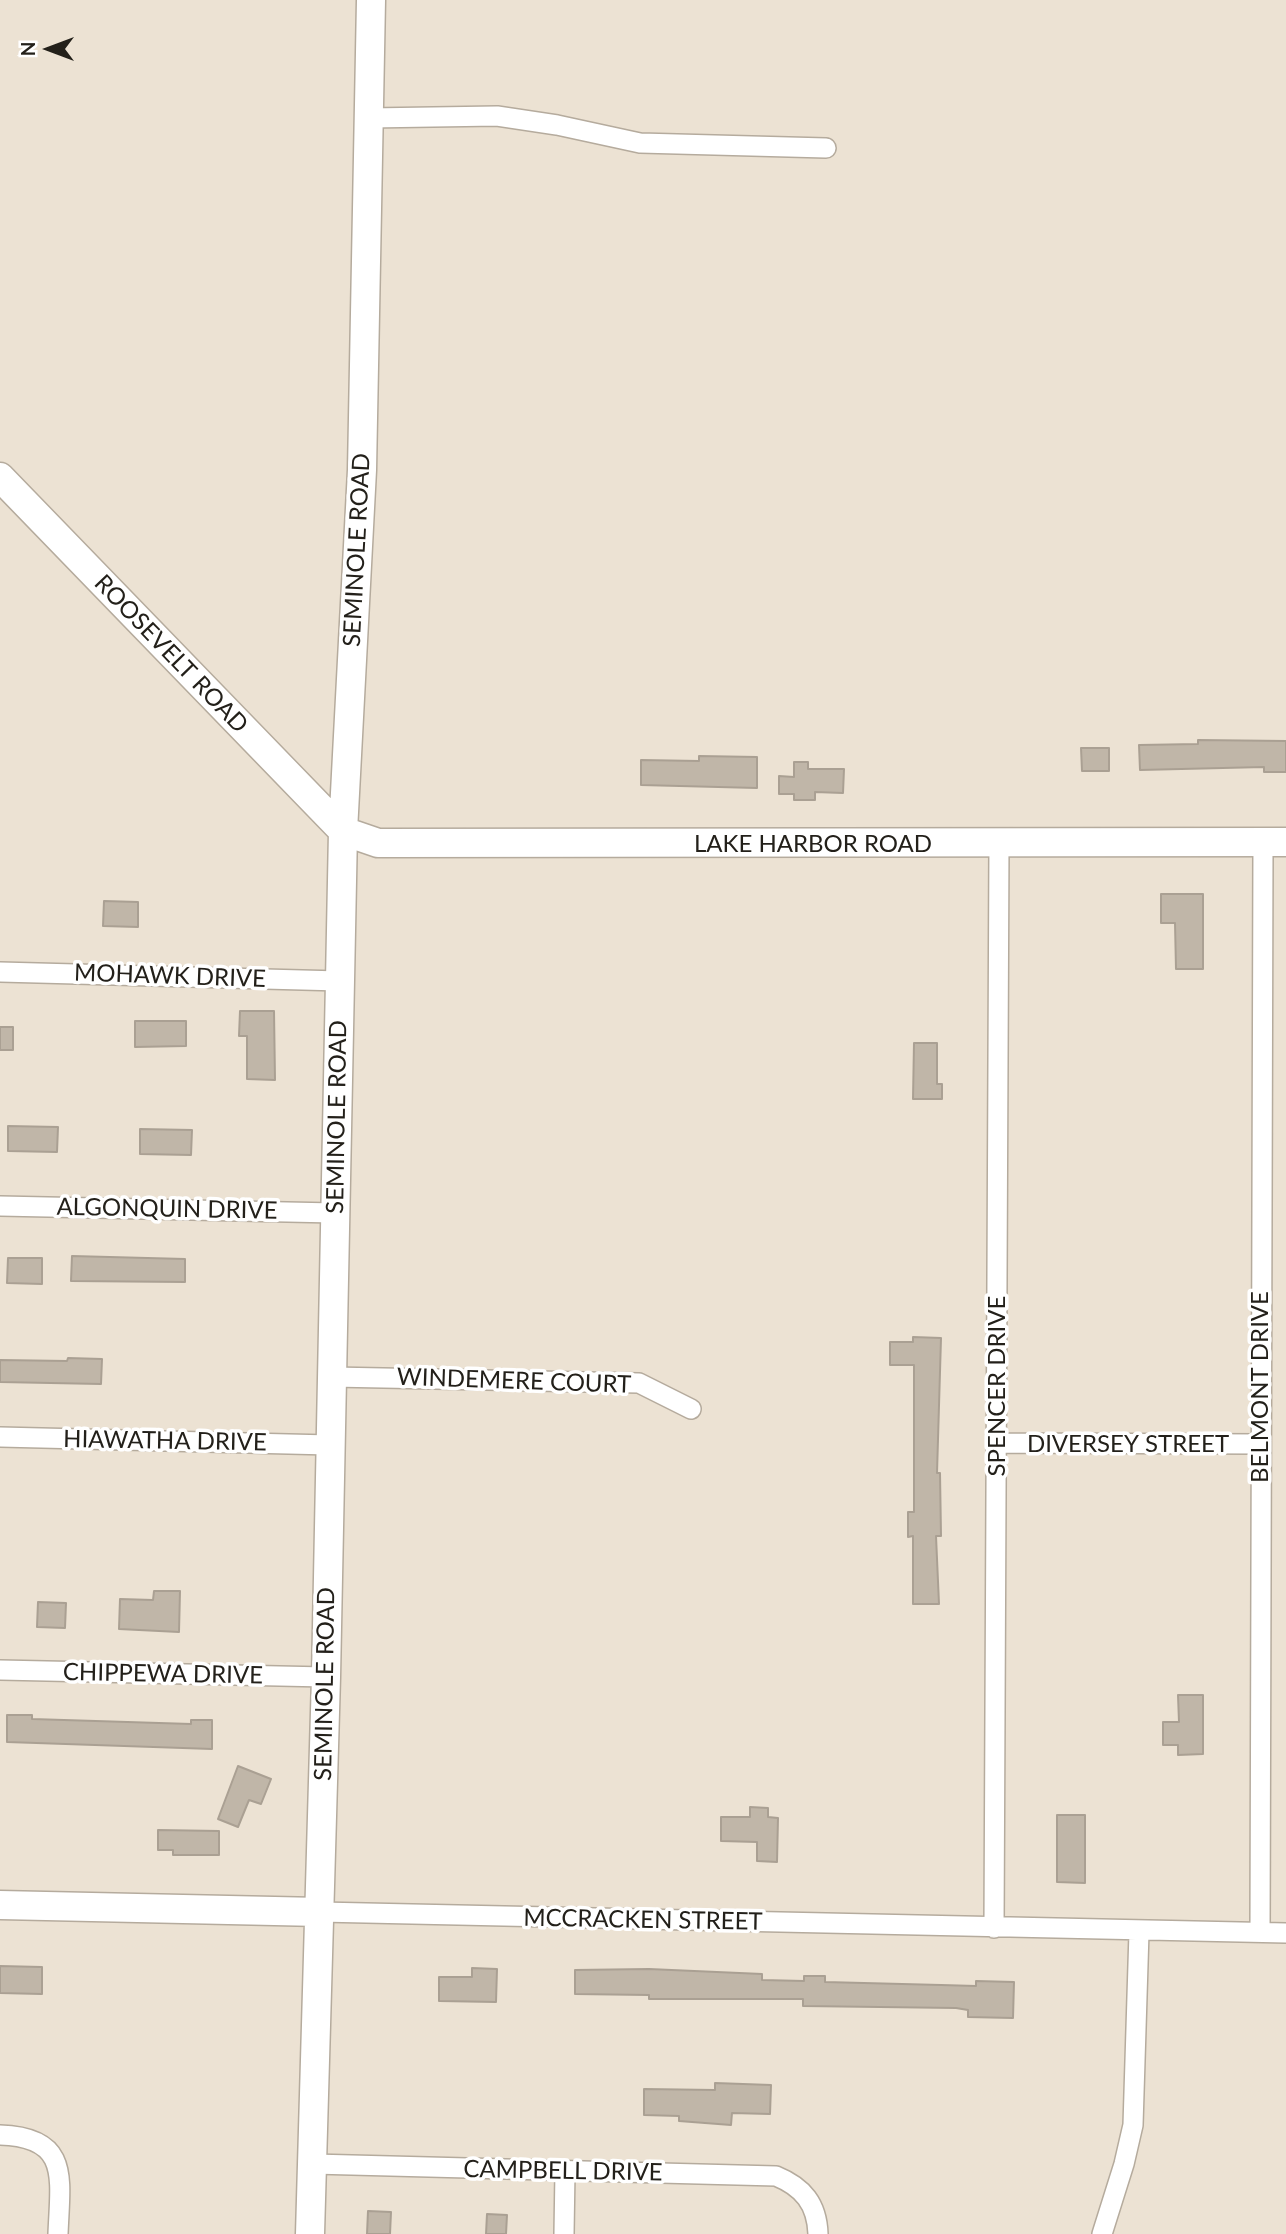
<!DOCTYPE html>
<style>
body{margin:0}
#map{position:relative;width:1286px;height:2234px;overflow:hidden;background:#ece2d3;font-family:Lato,sans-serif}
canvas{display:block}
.north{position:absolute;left:14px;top:14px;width:70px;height:70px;-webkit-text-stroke:5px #fff;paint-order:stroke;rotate:270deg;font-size:19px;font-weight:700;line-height:28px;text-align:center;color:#23201a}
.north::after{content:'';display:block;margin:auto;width:24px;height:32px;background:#23201a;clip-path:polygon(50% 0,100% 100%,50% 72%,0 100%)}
</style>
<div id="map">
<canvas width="1286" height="2234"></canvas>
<div class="north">N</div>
</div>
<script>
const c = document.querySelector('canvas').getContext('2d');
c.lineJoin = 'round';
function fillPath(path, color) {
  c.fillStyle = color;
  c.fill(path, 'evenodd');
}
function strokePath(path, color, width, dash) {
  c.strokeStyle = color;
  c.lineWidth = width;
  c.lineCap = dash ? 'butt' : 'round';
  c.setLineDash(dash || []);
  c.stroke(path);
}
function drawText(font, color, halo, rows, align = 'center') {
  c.font = font + ' Lato,sans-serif';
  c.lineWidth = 7;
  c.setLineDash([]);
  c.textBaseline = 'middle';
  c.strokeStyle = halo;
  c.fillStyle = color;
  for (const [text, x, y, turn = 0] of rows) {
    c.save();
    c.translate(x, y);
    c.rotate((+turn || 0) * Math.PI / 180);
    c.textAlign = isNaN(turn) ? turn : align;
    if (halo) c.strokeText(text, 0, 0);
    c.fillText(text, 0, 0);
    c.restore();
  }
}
const building = new Path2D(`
 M 1198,740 L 1286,741 L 1286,772 L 1264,772 L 1264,767 L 1140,770 L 1139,745 L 1198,744 Z
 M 1081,748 L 1109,748 L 1109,771 L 1082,771 Z
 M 699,756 L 757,757 L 757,788 L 641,785 L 641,760 L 699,761 Z
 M 794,762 L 808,762 L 808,769 L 844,769 L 843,793 L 815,792 L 815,800 L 794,800 L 794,794 L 779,794 L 779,776 L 794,777 Z
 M 1161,894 L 1203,894 L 1203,969 L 1176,969 L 1175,923 L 1161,923 Z
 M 104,901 L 138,902 L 138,927 L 103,926 Z
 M 240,1011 L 274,1011 L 275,1080 L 247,1079 L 247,1036 L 239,1036 Z
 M 135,1021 L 186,1021 L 186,1046 L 135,1047 Z
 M 0,1027 L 13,1027 L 13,1050 L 0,1050 Z
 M 914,1043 L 937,1043 L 937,1084 L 942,1084 L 942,1099 L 913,1099 Z
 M 8,1126 L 58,1127 L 57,1152 L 8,1151 Z
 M 140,1129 L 192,1130 L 191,1155 L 140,1154 Z
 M 72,1256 L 185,1259 L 185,1282 L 71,1281 Z
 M 8,1258 L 42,1258 L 42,1284 L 7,1283 Z
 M 913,1337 L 941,1338 L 937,1473 L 940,1473 L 941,1536 L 936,1536 L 939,1604 L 913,1604 L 913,1536 L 908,1537 L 908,1512 L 914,1512 L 914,1365 L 890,1365 L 890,1342 L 913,1342 Z
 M 68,1358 L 102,1359 L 101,1384 L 0,1382 L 0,1360 L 67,1361 Z
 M 154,1591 L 180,1591 L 179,1632 L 119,1629 L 120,1599 L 153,1600 Z
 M 38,1602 L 66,1603 L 65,1628 L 37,1627 Z
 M 1178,1695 L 1203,1695 L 1203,1754 L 1178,1755 L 1178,1745 L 1163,1745 L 1163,1722 L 1179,1722 Z
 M 7,1715 L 32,1715 L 32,1719 L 191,1724 L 191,1720 L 212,1720 L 212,1749 L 7,1742 Z
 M 238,1766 L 271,1779 L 261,1804 L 249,1800 L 238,1827 L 218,1819 Z
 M 750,1807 L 768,1808 L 768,1817 L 778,1818 L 777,1862 L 757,1861 L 757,1842 L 721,1841 L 721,1817 L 750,1817 Z
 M 1057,1815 L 1085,1815 L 1085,1883 L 1057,1882 Z
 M 158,1830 L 219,1831 L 219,1855 L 173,1855 L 173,1850 L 158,1850 Z
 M 0,1966 L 42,1967 L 42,1994 L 0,1993 Z
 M 472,1968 L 497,1969 L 496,2002 L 439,2001 L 439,1977 L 472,1977 Z
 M 649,1969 L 762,1974 L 762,1980 L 804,1981 L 804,1976 L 825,1976 L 825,1982 L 941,1985 L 976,1986 L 976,1981 L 1014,1982 L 1013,2018 L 968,2017 L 968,2010 L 956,2008 L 803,2006 L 803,1999 L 649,1999 L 649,1995 L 575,1994 L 575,1970 Z
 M 715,2083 L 771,2085 L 770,2114 L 732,2113 L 731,2125 L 679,2121 L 679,2116 L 644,2115 L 644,2089 L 715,2090 Z
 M 368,2211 L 391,2212 L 390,2234 L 367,2234 Z
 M 487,2214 L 507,2215 L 506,2234 L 486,2234 Z`);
fillPath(building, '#c0b6a8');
strokePath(building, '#aaa093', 2);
const street = new Path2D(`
 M 369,118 L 497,116 L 557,125 L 640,143 L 826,148
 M 0,972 L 340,981
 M 0,1206 L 335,1213
 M 332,1377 L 639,1383 L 691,1409
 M 0,1437 L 330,1445
 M 997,1443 L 1260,1444
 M 0,1670 L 326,1677
 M 320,1912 L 1286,1933
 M 994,1928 L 999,843
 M 1260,1932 L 1263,843
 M 0,2135 C 71,2137 60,2179 58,2234
 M 313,2164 L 776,2176 C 803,2187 817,2204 818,2234
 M 564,2234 L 565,2171
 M 1102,2234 L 1124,2164 L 1133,2125 L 1139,1932`);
const secondary = new Path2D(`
 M 0,477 L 343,831 L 378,843 L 1286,842
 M 0,1905 L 320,1912
 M 310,2234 L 326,1677 L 343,831 L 362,470 L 371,0`);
strokePath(street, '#b5ab9d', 22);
strokePath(secondary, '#b5ab9d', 31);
strokePath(street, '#fff', 19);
strokePath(secondary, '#fff', 28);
drawText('24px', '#23201a', '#fff', [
 ["SEMINOLE ROAD",357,550,-87],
 ["ROOSEVELT ROAD",171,654,46],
 ["LAKE HARBOR ROAD",813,844],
 ["MOHAWK DRIVE",170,976,2],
 ["SEMINOLE ROAD",337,1117,-89],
 ["ALGONQUIN DRIVE",167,1209,1],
 ["WINDEMERE COURT",514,1381,2],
 ["SPENCER DRIVE",997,1386,-90],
 ["BELMONT DRIVE",1260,1387,-90],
 ["HIAWATHA DRIVE",165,1441,1],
 ["DIVERSEY STREET",1128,1444],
 ["CHIPPEWA DRIVE",163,1674,1],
 ["SEMINOLE ROAD",325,1684,-89],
 ["MCCRACKEN STREET",643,1920,1],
 ["CAMPBELL DRIVE",563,2171,1]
]);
</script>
